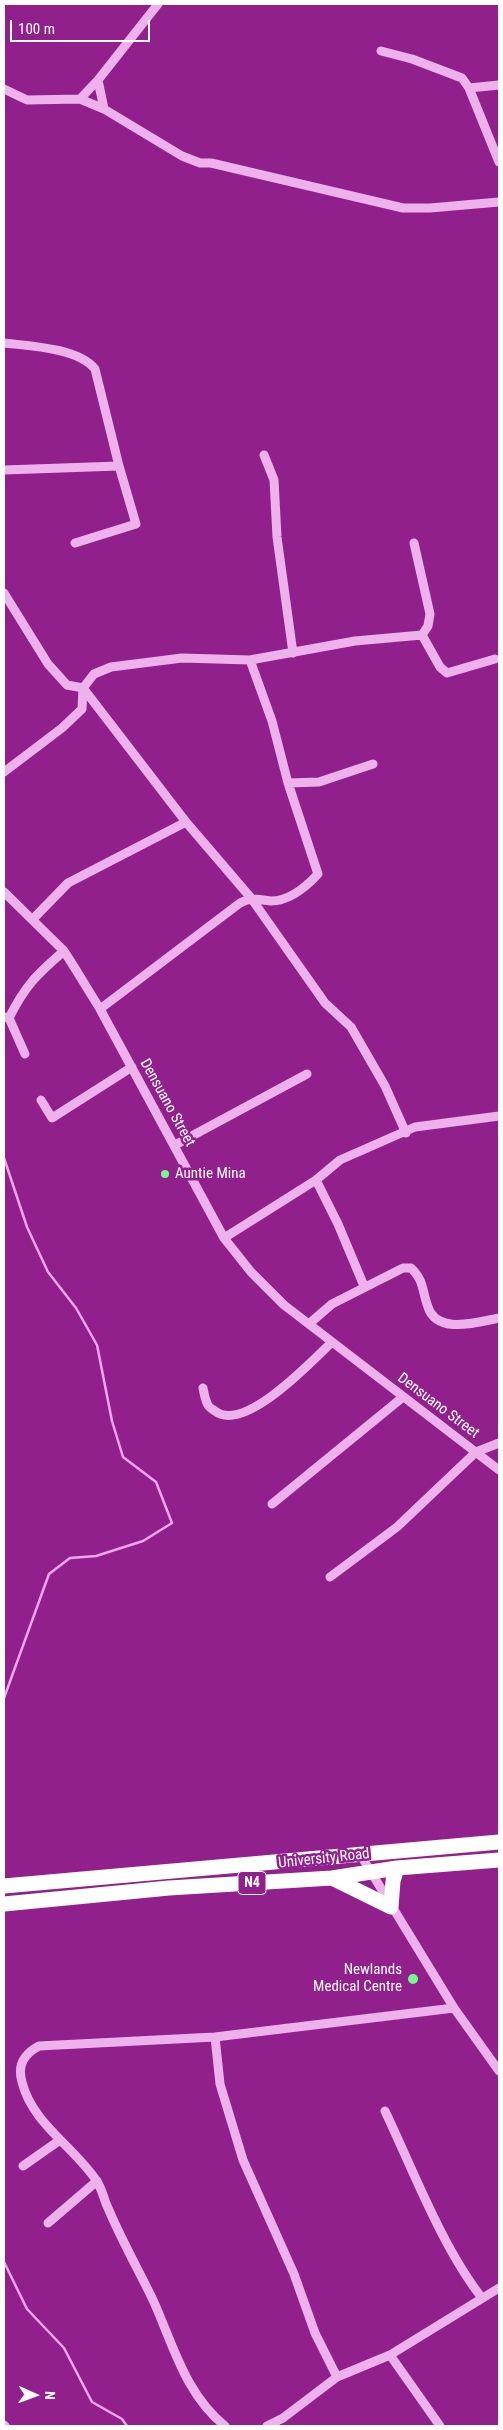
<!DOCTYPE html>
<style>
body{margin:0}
#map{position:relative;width:503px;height:2430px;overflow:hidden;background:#92208c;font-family:"Roboto Condensed",sans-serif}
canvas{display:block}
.frame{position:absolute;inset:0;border:5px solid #fff;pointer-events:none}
.north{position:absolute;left:10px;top:2370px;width:50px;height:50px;-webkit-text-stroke:4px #92208c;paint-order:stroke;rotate:92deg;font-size:14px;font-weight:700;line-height:20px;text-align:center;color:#fff}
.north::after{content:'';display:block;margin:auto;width:18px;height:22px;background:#fff;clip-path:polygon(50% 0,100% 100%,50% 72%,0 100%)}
.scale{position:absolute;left:10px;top:20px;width:140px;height:22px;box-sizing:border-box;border:2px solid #fff;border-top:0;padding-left:6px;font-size:15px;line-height:18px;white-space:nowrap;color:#fff;-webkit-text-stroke:4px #92208c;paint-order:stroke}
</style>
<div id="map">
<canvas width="503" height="2430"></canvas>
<div class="frame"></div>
<div class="north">N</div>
<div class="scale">100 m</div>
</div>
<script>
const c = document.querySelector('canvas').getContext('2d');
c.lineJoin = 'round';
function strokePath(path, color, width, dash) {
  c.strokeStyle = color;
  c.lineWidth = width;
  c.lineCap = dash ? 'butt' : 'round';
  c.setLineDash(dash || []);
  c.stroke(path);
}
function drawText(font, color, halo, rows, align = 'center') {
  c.font = font + ' "Roboto Condensed",sans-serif';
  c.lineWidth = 5;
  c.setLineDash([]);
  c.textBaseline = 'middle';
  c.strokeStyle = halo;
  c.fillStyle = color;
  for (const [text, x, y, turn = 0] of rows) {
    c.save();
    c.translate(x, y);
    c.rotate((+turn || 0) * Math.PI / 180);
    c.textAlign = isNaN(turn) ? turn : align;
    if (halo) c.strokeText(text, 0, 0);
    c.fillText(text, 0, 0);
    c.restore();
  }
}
strokePath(new Path2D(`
 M 4,1158 L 27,1227 L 48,1272 L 76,1308 L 97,1345 L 112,1421 L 123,1457 L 156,1482 L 172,1523 L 143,1541 L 96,1556 L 70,1558 L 49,1574 L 4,1698
 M 4,2262 L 27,2309 L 64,2348 L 92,2402 L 122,2419 L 127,2426`), '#efa5ed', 2.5);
strokePath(new Path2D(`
 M 381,51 L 412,59 L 462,78 L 469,88 L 499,162
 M 98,80 L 104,109
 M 469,88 L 499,85
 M 4,89 L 27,100 L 80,99 L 104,109 L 182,156 L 200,163 L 211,163 L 403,208 L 430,208 L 499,202
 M 80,99 L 98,80 L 158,4
 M 4,343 C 30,346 78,348 95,369 L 119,466 L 136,524 L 75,543
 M 264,455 L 274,480 L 277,537 L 293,653
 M 4,470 L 119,466
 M 414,543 L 430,614 L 428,626 L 422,635
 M 4,593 L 48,664 L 67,685 L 83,688 L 186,822 L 251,898 L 325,1003 L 351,1027 L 385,1086 L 406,1133
 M 422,635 L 440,667 L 447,673 L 495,659
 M 4,772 L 62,728 L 82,709 L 83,688 L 94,674 L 111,667 L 182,658 L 250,660 L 355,641 L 422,635
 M 288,783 L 319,782 L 373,764
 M 4,892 L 64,951 L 76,970 L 100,1009 L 224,1238 L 251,1272 L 284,1305 L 499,1470
 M 33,919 L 68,883 L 186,822
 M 100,1009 L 240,903 C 254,896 257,900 271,901 C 290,901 306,887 318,874 L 288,783 L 272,721 L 250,660
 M 4,1017 L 9,1018 L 25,1054
 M 9,1018 C 25,986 37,974 64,951
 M 41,1100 L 52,1118 L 132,1067
 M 175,1145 L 307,1074
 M 316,1180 L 338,1224 L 364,1286
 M 224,1238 L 316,1180 L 340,1160 L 415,1127 L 499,1116
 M 310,1323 L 332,1304 L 403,1268 L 411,1268 C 424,1280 422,1291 428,1307 C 437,1335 478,1322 499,1318
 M 203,1388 C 204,1393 205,1399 207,1403 C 208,1407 212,1409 215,1411 C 244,1434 312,1361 332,1342
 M 272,1504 L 403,1397
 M 330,1577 L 397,1527 L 476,1452 L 499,1443
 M 360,1854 L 454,2008 L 499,2071
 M 215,2037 L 220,2084 L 243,2160 L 294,2274 L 315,2333 L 337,2377
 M 385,2111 C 413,2170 442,2247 482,2298
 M 23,2166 L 60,2140
 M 48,2223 L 97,2181
 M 390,2355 L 440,2426
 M 4,2425 L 5,2426
 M 225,2426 C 185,2394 173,2344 153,2300 C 138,2269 121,2239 108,2208 C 104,2200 102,2188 96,2180 C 73,2146 32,2123 22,2082 C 17,2065 24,2054 39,2046 L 215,2037 L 454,2008
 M 267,2426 L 283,2418 L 337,2377 L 390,2355 L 499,2288`), '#edb2eb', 9);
strokePath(new Path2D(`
 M 332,1878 L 391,1907 L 393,1881 L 397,1868
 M 4,1886 L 499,1842
 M 4,1904 L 169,1888 L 332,1878 L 397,1868 L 499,1860`), '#fff', 15);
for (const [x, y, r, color] of [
 [165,1174,5,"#73fa8d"],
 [413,1979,6,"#73fa8d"]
]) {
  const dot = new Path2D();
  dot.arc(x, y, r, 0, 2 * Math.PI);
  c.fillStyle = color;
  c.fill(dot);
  strokePath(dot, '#92208c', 2);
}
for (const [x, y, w] of [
 [252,1883,28]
]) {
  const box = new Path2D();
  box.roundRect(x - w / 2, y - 11.5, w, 23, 4);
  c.fillStyle = '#92208c';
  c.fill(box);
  strokePath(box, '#fff', 1);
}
drawText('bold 14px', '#fff', null, [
 ["N4",252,1883]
]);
drawText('15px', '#fff', '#92208c', [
 ["Densuano Street",167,1103,61],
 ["Densuano Street",438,1406,37],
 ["University Road",324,1859,-6]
]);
drawText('15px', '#fff', '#92208c', [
 ["Auntie Mina",175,1174],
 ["Newlands",402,1970,"right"],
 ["Medical Centre",402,1987,"right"]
], 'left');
</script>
